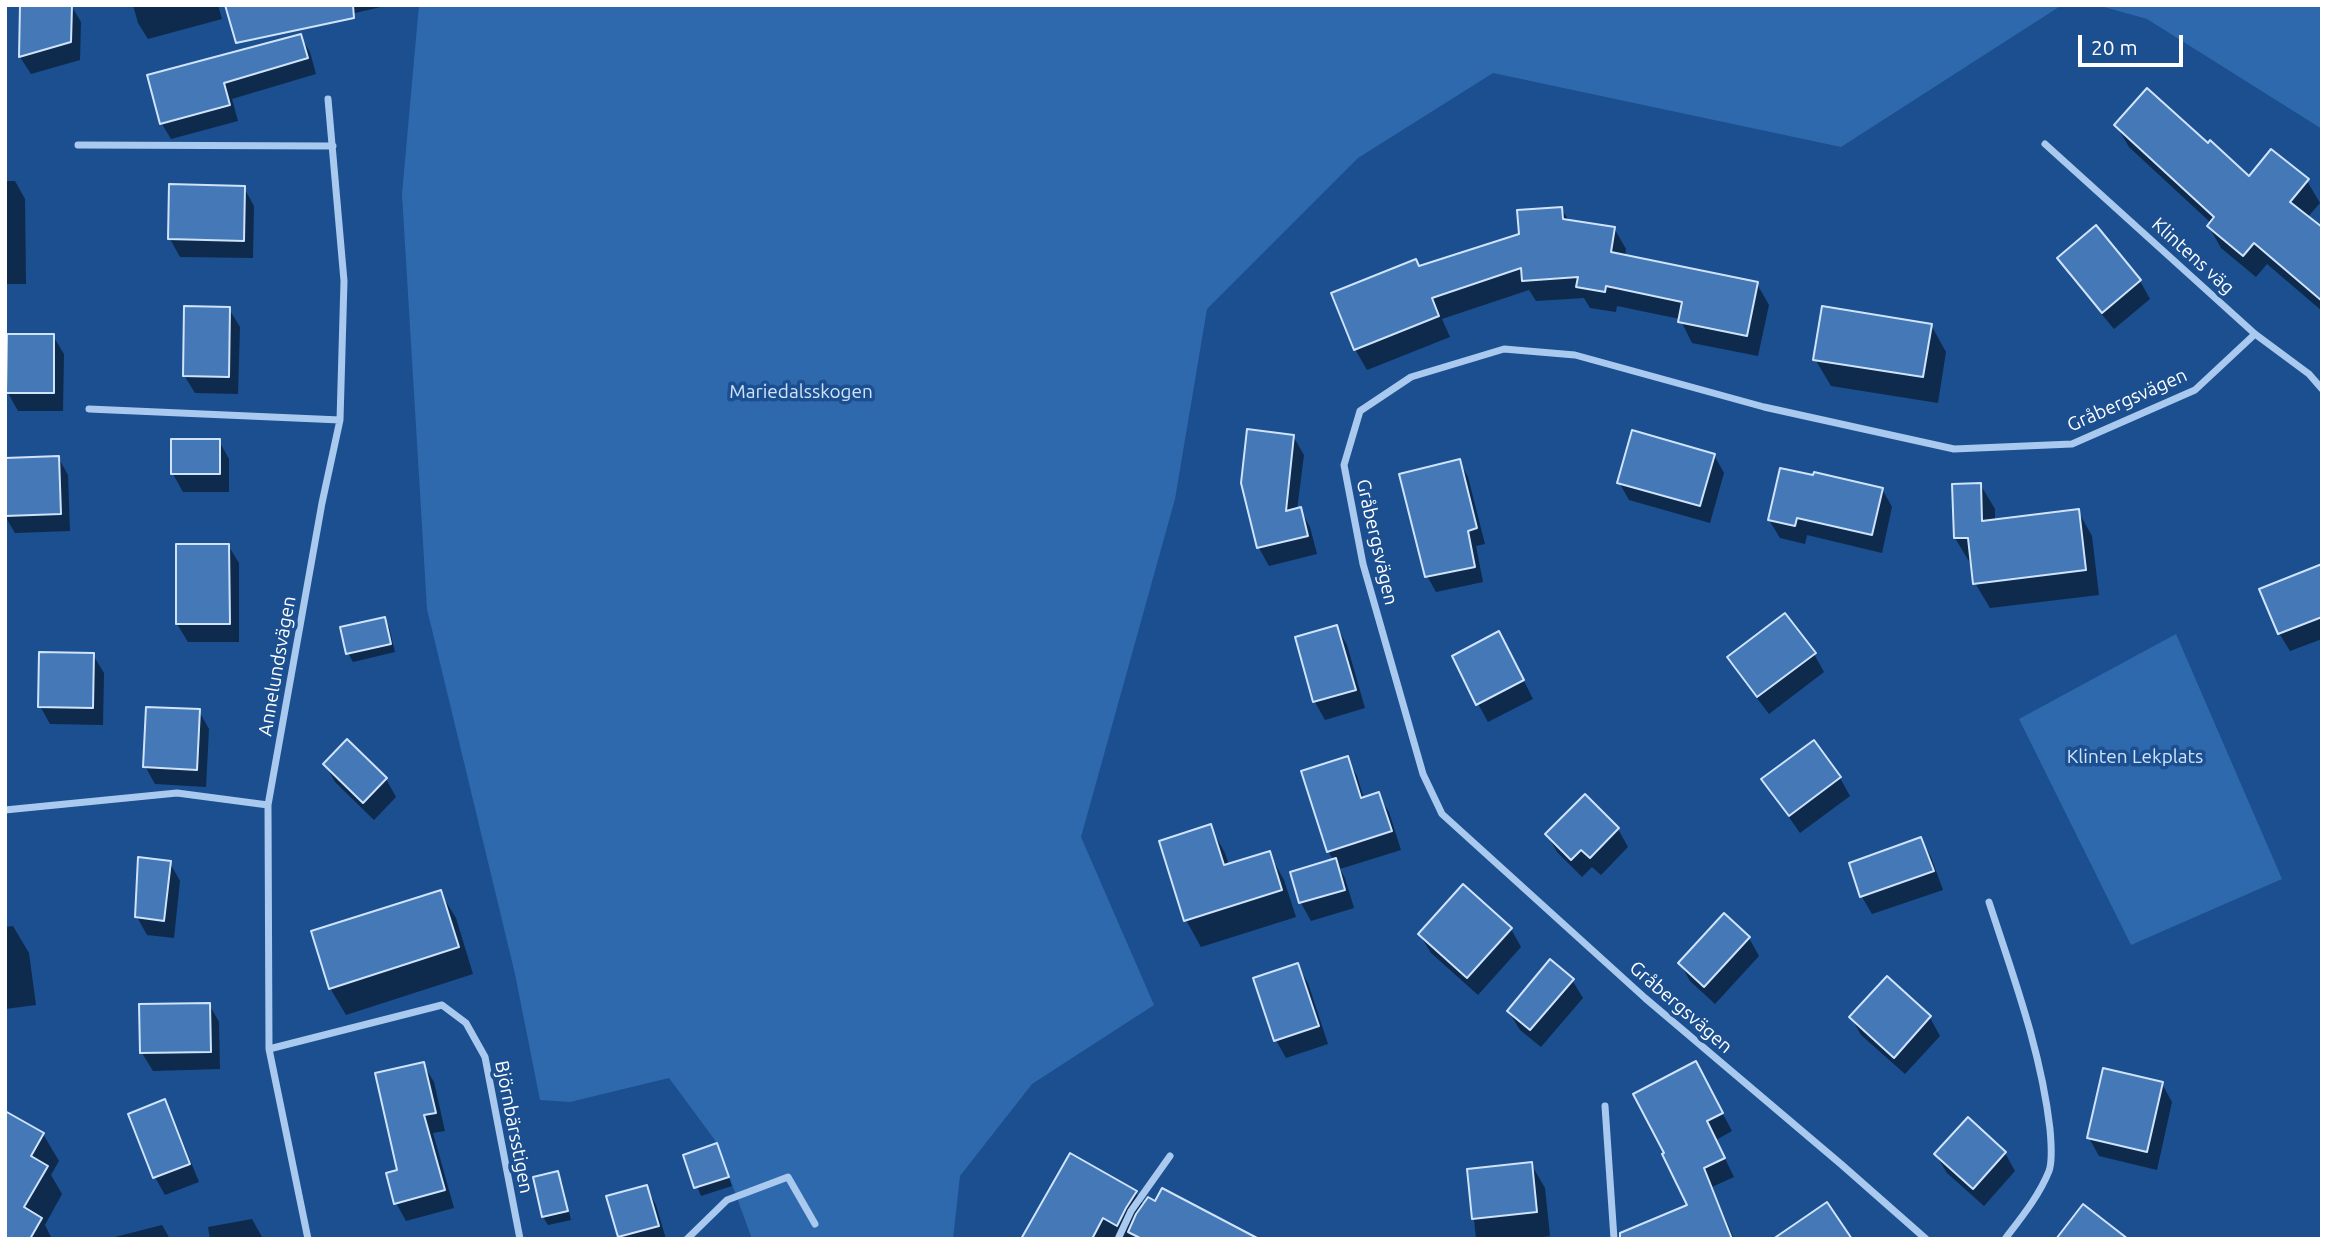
<!DOCTYPE html>
<meta charset="utf-8">
<style>
body{margin:0}
#map{position:relative;width:2327px;height:1244px;overflow:hidden;background:#1b4f8f;font-family:Ubuntu,sans-serif}
canvas{display:block}
.frame{position:absolute;inset:0;border:7px solid #fff;pointer-events:none}
.scale{position:absolute;left:2078px;top:35px;width:105px;height:32px;box-sizing:border-box;border:4px solid #fff;border-top:0;padding-left:9px;font-size:21px;line-height:24px;white-space:nowrap;color:#fff;-webkit-text-stroke:5px #1b4f8f;paint-order:stroke}
</style>
<div id="map">
<canvas width="2327" height="1244"></canvas>
<div class="frame"></div>
<div class="scale">20 m</div>
</div>
<script>
const c = document.querySelector('canvas').getContext('2d');
c.lineJoin = 'round';
function fillPath(path, color) {
  c.fillStyle = color;
  c.fill(path, 'evenodd');
}
function strokePath(path, color, width, dash) {
  c.strokeStyle = color;
  c.lineWidth = width;
  c.lineCap = dash ? 'butt' : 'round';
  c.setLineDash(dash || []);
  c.stroke(path);
}
function drawText(font, color, halo, rows, align = 'center') {
  c.font = font + ' Ubuntu,sans-serif';
  c.lineWidth = 7;
  c.setLineDash([]);
  c.textBaseline = 'middle';
  c.strokeStyle = halo;
  c.fillStyle = color;
  for (const [text, x, y, turn = 0] of rows) {
    c.save();
    c.translate(x, y);
    c.rotate((+turn || 0) * Math.PI / 180);
    c.textAlign = isNaN(turn) ? turn : align;
    if (halo) c.strokeText(text, 0, 0);
    c.fillText(text, 0, 0);
    c.restore();
  }
}
fillPath(new Path2D(`
 M 419,5 L 2062,5 L 1841,147 L 1493,73 L 1358,158 L 1207,309 L 1175,499 L 1081,837 L 1154,1005 L 1032,1084 L 960,1176 L 953,1239 L 752,1239 L 717,1143 L 669,1078 L 570,1102 L 540,1100 L 515,974 L 427,609 L 402,194 Z
 M 2097,5 L 2322,5 L 2322,129 L 2147,19 Z
 M 2176,634 L 2282,879 L 2131,945 L 2019,719 Z`), '#2e69ad');
fillPath(new Path2D(`
 M 71,5 L 81,22 L 80,60 L 31,74 L 20,57 Z
 M 133,5 L 218,5 L 222,19 L 148,39 L 138,23 Z
 M 304,5 L 389,5 L 313,23 Z
 M 300,36 L 310,52 L 316,74 L 232,99 L 238,121 L 171,139 L 162,124 L 149,77 Z
 M 2116,125 L 2249,179 L 2307,181 L 2320,203 L 2307,218 L 2322,232 L 2322,311 L 2267,264 L 2256,277 L 2221,248 L 2209,227 L 2211,223 L 2129,147 Z
 M 5,181 L 15,181 L 25,199 L 26,284 L 5,284 Z
 M 244,188 L 254,206 L 253,258 L 180,257 L 170,239 Z
 M 1561,208 L 1569,221 L 1614,228 L 1626,249 L 1625,257 L 1757,284 L 1769,305 L 1758,356 L 1692,343 L 1680,319 L 1617,306 L 1616,312 L 1590,308 L 1584,298 L 1536,301 L 1529,290 L 1442,319 L 1450,337 L 1367,370 L 1355,349 L 1420,268 L 1521,235 Z
 M 2096,228 L 2140,281 L 2150,299 L 2114,329 L 2070,276 L 2059,258 Z
 M 229,309 L 240,327 L 238,394 L 195,393 L 184,375 Z
 M 1931,325 L 1946,352 L 1938,403 L 1831,386 L 1815,359 Z
 M 53,336 L 64,354 L 63,411 L 18,411 L 8,393 Z
 M 1293,436 L 1304,455 L 1297,510 L 1300,509 L 1310,527 L 1317,554 L 1269,566 L 1259,548 L 1242,483 Z
 M 219,441 L 229,459 L 229,492 L 183,492 L 173,474 Z
 M 1714,455 L 1724,473 L 1710,523 L 1629,500 L 1619,482 Z
 M 58,457 L 68,475 L 70,531 L 15,533 L 5,516 L 5,459 Z
 M 1459,461 L 1468,477 L 1485,544 L 1476,546 L 1483,582 L 1436,592 L 1427,576 Z
 M 1980,484 L 1995,509 L 1995,521 L 2078,511 L 2092,536 L 2099,595 L 1990,608 L 1975,583 L 1973,563 L 1970,563 L 1955,538 Z
 M 1882,489 L 1892,507 L 1882,553 L 1807,535 L 1805,544 L 1780,538 L 1769,520 Z
 M 228,545 L 239,563 L 239,642 L 188,642 L 177,624 Z
 M 2322,566 L 2322,639 L 2290,651 L 2279,633 Z
 M 384,619 L 389,627 L 395,652 L 353,662 L 348,653 Z
 M 1337,627 L 1347,645 L 1365,708 L 1325,720 L 1315,702 L 1297,639 Z
 M 1509,651 L 1533,699 L 1488,722 L 1478,704 Z
 M 1814,654 L 1824,672 L 1769,714 L 1740,676 L 1729,658 Z
 M 93,655 L 104,673 L 103,725 L 50,724 L 40,706 Z
 M 199,711 L 209,729 L 206,787 L 155,784 L 145,766 Z
 M 1347,758 L 1357,776 L 1364,799 L 1378,794 L 1389,812 L 1401,850 L 1340,869 L 1345,878 L 1354,908 L 1311,921 L 1301,903 L 1292,873 L 1334,861 L 1328,851 Z
 M 325,764 L 386,779 L 396,797 L 374,820 L 335,782 Z
 M 1840,778 L 1850,796 L 1800,833 L 1763,780 Z
 M 1585,796 L 1618,829 L 1628,847 L 1601,875 L 1592,867 L 1582,877 L 1557,852 L 1547,834 Z
 M 1210,826 L 1225,853 L 1229,865 L 1269,853 L 1284,880 L 1296,917 L 1201,947 L 1186,920 Z
 M 1921,839 L 1931,857 L 1943,890 L 1872,914 L 1862,897 L 1851,865 Z
 M 170,863 L 180,881 L 174,938 L 147,935 L 137,917 Z
 M 440,892 L 456,918 L 473,974 L 346,1015 L 330,988 Z
 M 1724,915 L 1749,938 L 1759,956 L 1715,1004 L 1690,981 L 1680,963 Z
 M 13,926 L 29,953 L 36,1005 L 5,1009 L 5,927 Z
 M 1511,929 L 1521,947 L 1478,995 L 1431,953 L 1420,935 Z
 M 1297,965 L 1308,983 L 1328,1044 L 1286,1058 L 1276,1040 Z
 M 1887,978 L 1930,1018 L 1940,1036 L 1905,1074 L 1861,1035 L 1851,1017 Z
 M 1572,980 L 1583,998 L 1541,1047 L 1520,1030 L 1509,1012 Z
 M 209,1004 L 219,1022 L 220,1069 L 153,1071 L 142,1053 Z
 M 423,1064 L 434,1082 L 445,1131 L 433,1133 L 454,1208 L 406,1221 L 396,1203 L 399,1171 Z
 M 1705,1081 L 1732,1131 L 1716,1140 L 1734,1177 L 1712,1187 L 1734,1239 L 1650,1239 L 1690,1206 Z
 M 2162,1084 L 2172,1102 L 2157,1170 L 2099,1156 L 2089,1138 Z
 M 164,1102 L 174,1120 L 199,1182 L 165,1195 L 155,1177 L 131,1115 Z
 M 5,1113 L 43,1134 L 59,1161 L 51,1175 L 62,1194 L 45,1225 L 52,1239 L 5,1239 Z
 M 717,1145 L 732,1186 L 701,1196 L 685,1156 Z
 M 2005,1153 L 2015,1171 L 1984,1206 L 1947,1173 L 1936,1155 Z
 M 1071,1155 L 1136,1193 L 1144,1206 L 1244,1239 L 1023,1239 Z
 M 1531,1164 L 1545,1188 L 1550,1236 L 1531,1239 L 1476,1239 L 1469,1171 Z
 M 557,1173 L 562,1182 L 571,1220 L 548,1225 L 543,1217 Z
 M 646,1187 L 656,1205 L 666,1239 L 621,1239 L 608,1197 Z
 M 252,1219 L 263,1239 L 210,1239 L 208,1227 Z
 M 162,1225 L 170,1239 L 107,1239 Z`), '#0007');
const building = new Path2D(`
 M 20,5 L 72,5 L 71,42 L 19,57 Z
 M 225,5 L 353,5 L 354,18 L 236,43 Z
 M 301,34 L 308,58 L 224,83 L 230,105 L 160,124 L 147,75 Z
 M 2147,88 L 2208,143 L 2210,140 L 2249,176 L 2271,149 L 2309,179 L 2290,202 L 2322,227 L 2322,301 L 2254,243 L 2243,256 L 2207,226 L 2214,217 L 2114,125 Z
 M 169,184 L 245,186 L 244,241 L 168,239 Z
 M 1562,207 L 1563,219 L 1615,227 L 1611,252 L 1758,282 L 1747,336 L 1678,322 L 1682,302 L 1606,286 L 1605,292 L 1576,287 L 1578,277 L 1522,281 L 1521,268 L 1432,298 L 1439,316 L 1354,350 L 1331,293 L 1416,259 L 1419,266 L 1519,234 L 1517,210 Z
 M 2096,225 L 2141,280 L 2102,313 L 2057,258 Z
 M 184,306 L 230,307 L 229,377 L 183,376 Z
 M 1822,306 L 1932,324 L 1923,377 L 1813,360 Z
 M 7,334 L 54,334 L 54,393 L 6,393 Z
 M 1247,429 L 1294,435 L 1286,511 L 1301,507 L 1308,536 L 1257,548 L 1241,483 Z
 M 1632,430 L 1715,454 L 1700,506 L 1617,483 Z
 M 171,439 L 220,439 L 220,474 L 171,474 Z
 M 59,456 L 61,514 L 5,516 L 5,458 Z
 M 1460,459 L 1477,528 L 1468,531 L 1475,567 L 1425,577 L 1399,474 Z
 M 1780,468 L 1813,475 L 1814,472 L 1883,488 L 1872,535 L 1797,518 L 1795,526 L 1768,520 Z
 M 1981,483 L 1982,521 L 2079,509 L 2086,570 L 1973,584 L 1968,538 L 1954,538 L 1952,484 Z
 M 176,544 L 229,544 L 230,624 L 176,624 Z
 M 2322,564 L 2322,617 L 2278,634 L 2259,589 Z
 M 1785,613 L 1816,653 L 1757,697 L 1727,657 Z
 M 385,617 L 391,644 L 346,654 L 340,627 Z
 M 1337,625 L 1356,690 L 1313,702 L 1295,637 Z
 M 1499,631 L 1524,680 L 1476,705 L 1452,656 Z
 M 39,652 L 94,653 L 93,708 L 38,707 Z
 M 146,707 L 200,709 L 197,770 L 143,767 Z
 M 347,739 L 387,778 L 363,803 L 323,764 Z
 M 1814,740 L 1841,777 L 1789,816 L 1761,779 Z
 M 1348,756 L 1361,798 L 1379,792 L 1392,831 L 1327,852 L 1301,771 Z
 M 1585,794 L 1619,828 L 1590,858 L 1581,850 L 1571,860 L 1545,834 Z
 M 1211,824 L 1224,865 L 1270,851 L 1282,890 L 1184,921 L 1159,841 Z
 M 1921,837 L 1934,871 L 1860,897 L 1849,863 Z
 M 138,857 L 171,861 L 164,921 L 135,917 Z
 M 1336,858 L 1345,890 L 1299,903 L 1290,872 Z
 M 1463,884 L 1512,928 L 1467,978 L 1418,934 Z
 M 441,890 L 459,947 L 329,989 L 311,931 Z
 M 1724,913 L 1750,937 L 1704,987 L 1678,963 Z
 M 1550,959 L 1574,979 L 1530,1030 L 1507,1011 Z
 M 1298,963 L 1319,1026 L 1274,1041 L 1253,978 Z
 M 1887,976 L 1931,1016 L 1894,1058 L 1849,1017 Z
 M 210,1003 L 211,1052 L 140,1053 L 139,1004 Z
 M 1696,1061 L 1723,1113 L 1707,1121 L 1725,1158 L 1704,1168 L 1732,1239 L 1620,1239 L 1620,1233 L 1687,1205 L 1662,1154 L 1664,1153 L 1633,1094 Z
 M 424,1062 L 436,1113 L 424,1115 L 445,1190 L 394,1204 L 386,1173 L 397,1170 L 375,1073 Z
 M 2103,1068 L 2163,1082 L 2147,1152 L 2087,1138 Z
 M 165,1099 L 190,1164 L 153,1178 L 128,1114 Z
 M 5,1111 L 44,1133 L 31,1156 L 48,1166 L 24,1207 L 42,1218 L 30,1239 L 5,1239 Z
 M 1968,1117 L 2006,1152 L 1973,1189 L 1934,1154 Z
 M 717,1143 L 729,1177 L 694,1188 L 683,1155 Z
 M 1070,1153 L 1137,1191 L 1126,1208 L 1117,1226 L 1103,1218 L 1092,1239 L 1021,1239 Z
 M 1532,1162 L 1537,1212 L 1472,1219 L 1467,1169 Z
 M 558,1171 L 568,1211 L 542,1217 L 533,1177 Z
 M 647,1185 L 659,1226 L 618,1237 L 606,1196 Z
 M 1162,1188 L 1259,1239 L 1142,1239 L 1128,1232 L 1136,1214 L 1148,1197 L 1155,1201 Z
 M 1827,1202 L 1852,1239 L 1773,1239 Z
 M 2083,1204 L 2128,1239 L 2056,1239 Z`);
fillPath(building, '#4478b7');
strokePath(building, '#cfe3fa', 2);
strokePath(new Path2D(`
 M 2045,144 L 2255,334 L 2309,374 L 2322,389
 M 78,145 L 333,146
 M 89,409 L 340,420
 M 5,810 L 177,793 L 268,805
 M 1989,902 C 2013,976 2041,1050 2050,1129 C 2051,1141 2053,1160 2049,1171 C 2039,1196 2021,1218 2005,1239
 M 269,1049 L 442,1005 L 466,1023 L 485,1057 L 520,1239
 M 1605,1106 L 1614,1239
 M 308,1239 L 269,1049 L 268,805 L 322,503 L 340,420 L 344,281 L 328,99
 M 687,1239 L 727,1200 L 788,1177 L 815,1224
 M 1118,1239 L 1131,1211 L 1170,1156
 M 1926,1239 L 1842,1165 L 1645,998 L 1442,814 L 1423,774 L 1363,564 L 1344,465 L 1360,411 L 1411,377 L 1504,349 L 1575,355 L 1764,407 L 1954,449 L 2072,444 L 2195,390 L 2255,334`), '#a9c9ee', 7);
drawText('19px', '#fff', '#1b4f8f', [
 ["Klintens väg",2193,256,42],
 ["Gråbergsvägen",2127,400,-24],
 ["Gråbergsvägen",1377,542,77],
 ["Annelundsvägen",277,666,-80],
 ["Gråbergsvägen",1681,1007,41],
 ["Björnbärsstigen",514,1127,79]
]);
drawText('19px', '#cfe3fa', '#1b4f8f', [
 ["Mariedalsskogen",801,392],
 ["Klinten Lekplats",2135,757]
]);
</script>
